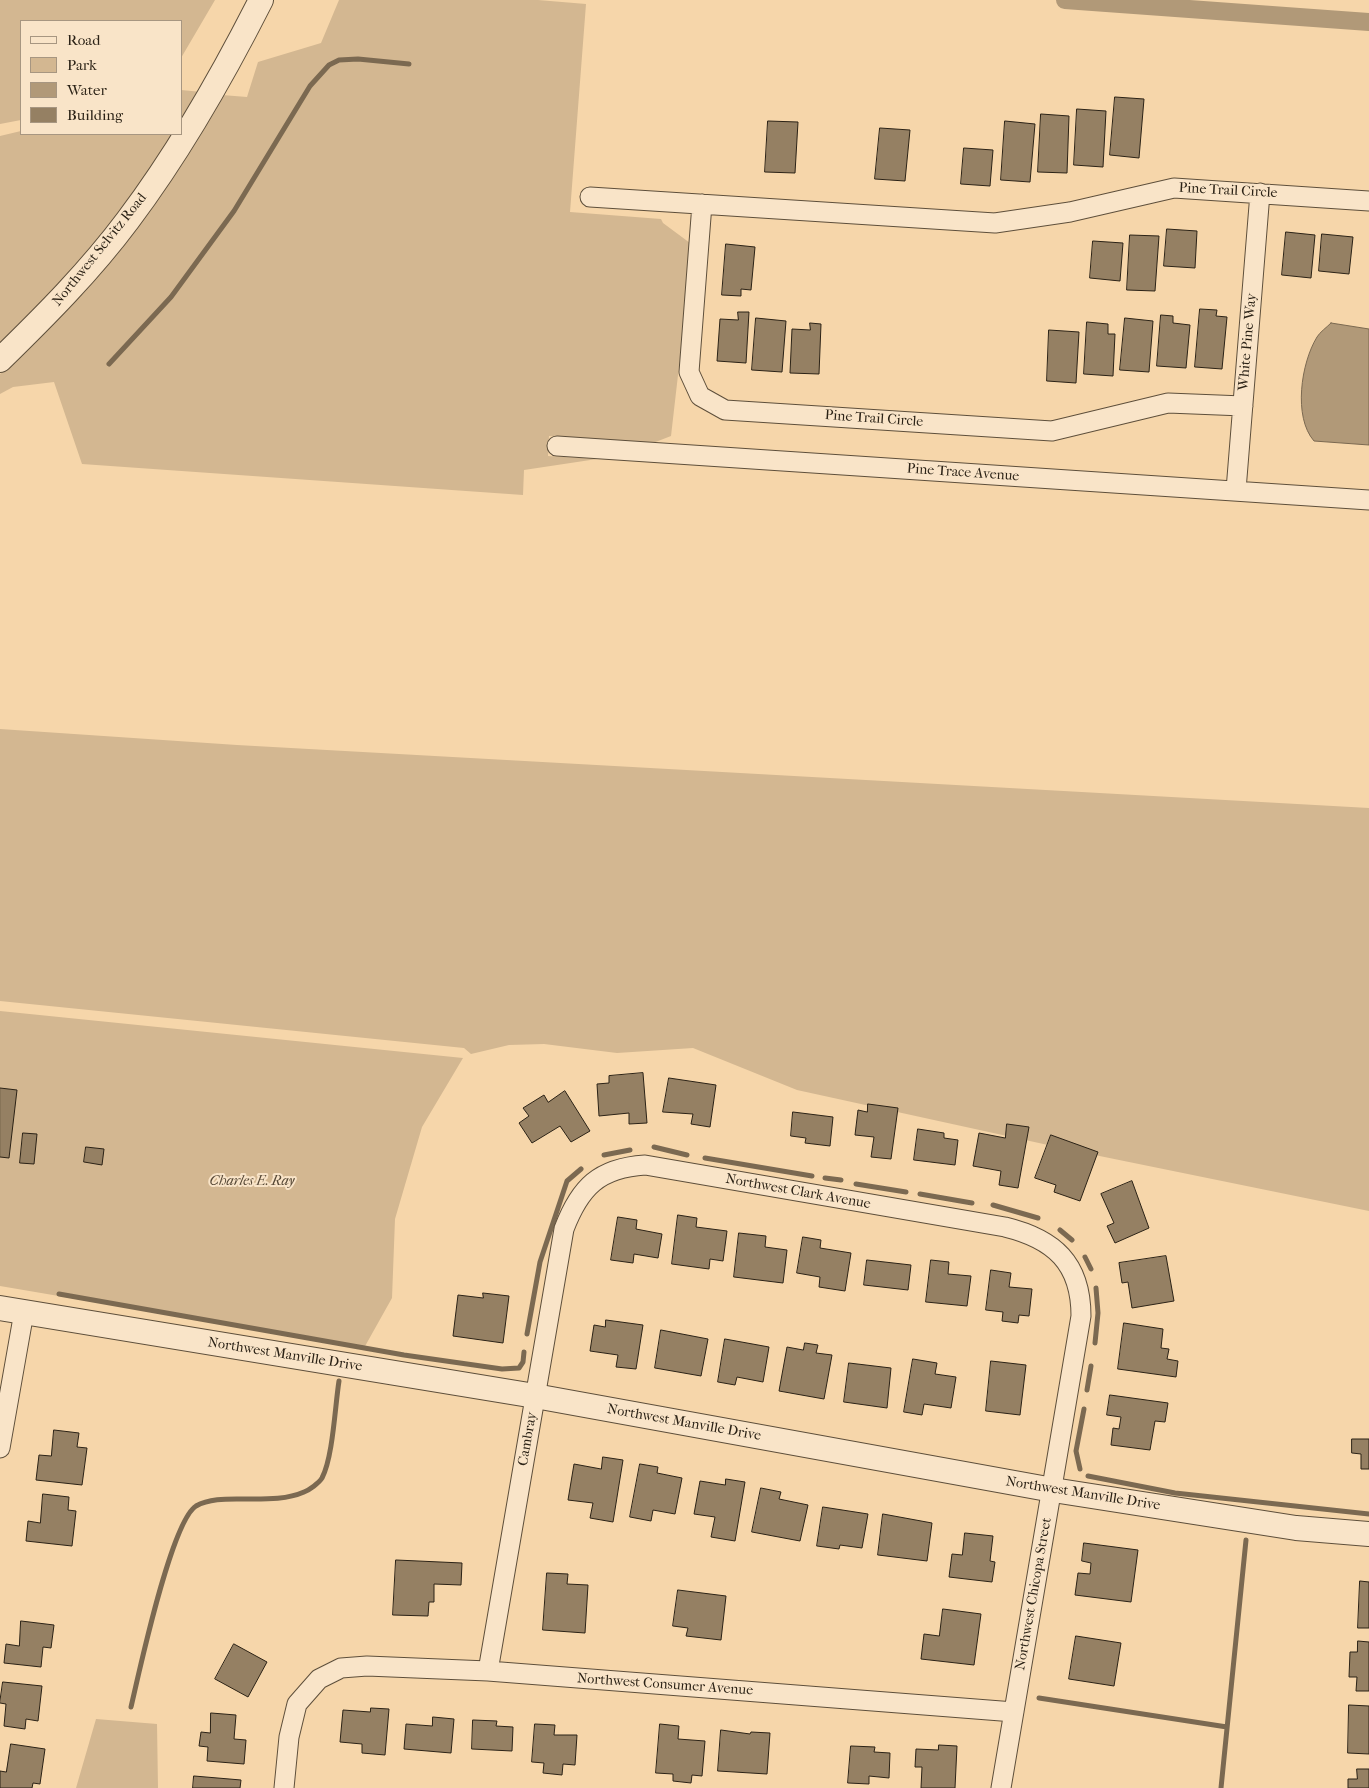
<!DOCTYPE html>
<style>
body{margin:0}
#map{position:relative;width:1369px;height:1788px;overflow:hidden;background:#f6d6aa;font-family:"IM FELL French Canon",serif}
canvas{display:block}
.legend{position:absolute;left:20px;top:20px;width:162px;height:115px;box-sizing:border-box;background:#f9e4c8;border:1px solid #a79681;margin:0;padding:6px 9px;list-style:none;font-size:15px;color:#2b2216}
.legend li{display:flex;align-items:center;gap:10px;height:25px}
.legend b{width:25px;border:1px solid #a79681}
</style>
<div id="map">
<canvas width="1369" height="1788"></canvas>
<ul class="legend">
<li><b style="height:6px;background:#f9e4c8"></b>Road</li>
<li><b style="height:14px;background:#d3b791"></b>Park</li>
<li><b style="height:14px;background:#b19978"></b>Water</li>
<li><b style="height:14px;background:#958063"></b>Building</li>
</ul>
</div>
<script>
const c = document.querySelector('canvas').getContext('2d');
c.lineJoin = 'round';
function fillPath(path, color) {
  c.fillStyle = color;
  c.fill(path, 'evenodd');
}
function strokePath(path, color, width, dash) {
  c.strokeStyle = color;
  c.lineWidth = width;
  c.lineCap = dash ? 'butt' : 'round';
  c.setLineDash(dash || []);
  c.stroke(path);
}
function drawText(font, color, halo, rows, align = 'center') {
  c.font = font + ' "IM FELL French Canon",serif';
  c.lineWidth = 4;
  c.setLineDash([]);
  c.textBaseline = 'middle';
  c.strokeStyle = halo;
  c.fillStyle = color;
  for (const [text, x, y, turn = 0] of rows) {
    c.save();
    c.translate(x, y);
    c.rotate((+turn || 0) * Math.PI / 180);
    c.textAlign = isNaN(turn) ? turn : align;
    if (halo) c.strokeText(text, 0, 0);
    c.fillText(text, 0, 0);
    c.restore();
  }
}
fillPath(new Path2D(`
 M 0,0 L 215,0 L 181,58 L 181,21 L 21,21 L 21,120 L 0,124 Z
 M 339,0 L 538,0 L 586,4 L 570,212 L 661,219 L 663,223 L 690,243 L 681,349 L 671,436 L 653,443 L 549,436 L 548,456 L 597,459 L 524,470 L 523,495 L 82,464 L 54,382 L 13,387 L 0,394 L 0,374 L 58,316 L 222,95 L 247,97 L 258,62 L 321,43 Z
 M 181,90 L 202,92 L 181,126 Z
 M 21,131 L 21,134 L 176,134 L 120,215 L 46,302 L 0,347 L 0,136 Z
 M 0,729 L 237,745 L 1369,808 L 1369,1211 L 1080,1152 L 797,1090 L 693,1048 L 617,1053 L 544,1044 L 509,1045 L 471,1054 L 464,1048 L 0,1001 Z
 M 0,1011 L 463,1058 L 422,1127 L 395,1219 L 392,1298 L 364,1348 L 0,1286 Z
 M 96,1719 L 157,1724 L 158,1788 L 76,1788 Z`), '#d3b791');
const water = new Path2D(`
 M 1331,323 L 1369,329 L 1369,445 L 1314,441 C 1293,417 1301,363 1317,337 C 1320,332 1326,328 1331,323 Z`);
fillPath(water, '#b19978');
strokePath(water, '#7b6951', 1);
strokePath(new Path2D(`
 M 109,364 L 171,297 L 234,211 L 310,86 L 329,65 L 339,60 L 358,59 L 409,64
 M 654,1147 L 687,1155
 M 604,1155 L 630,1150
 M 705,1158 L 812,1176
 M 825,1178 L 841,1180
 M 856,1184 L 906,1192
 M 920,1194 L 972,1203
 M 993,1205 L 1038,1218
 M 1060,1230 L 1072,1240
 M 1085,1257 L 1091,1269
 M 59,1294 L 404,1355 L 502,1369 L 519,1368 L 523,1362 L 524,1352
 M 527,1334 L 540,1262 L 567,1181 L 581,1169
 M 1095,1343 L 1098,1313 L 1096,1288
 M 1087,1390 L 1091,1366
 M 1080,1469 L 1076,1451 L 1084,1409
 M 1088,1476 L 1175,1493 L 1369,1514
 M 1039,1698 L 1227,1727
 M 131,1707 C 139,1673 171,1522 196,1506 C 210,1498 229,1499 244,1499 C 264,1499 286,1500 304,1492 C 309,1490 319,1483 322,1478 C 333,1457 335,1406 339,1381
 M 1221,1788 L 1246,1540`), '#7b6951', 5);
strokePath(new Path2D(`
 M 1065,0 L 1369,22`), '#b19978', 18);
const building = new Path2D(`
 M 1115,97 L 1144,99 L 1139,158 L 1110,155 Z
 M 1077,109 L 1106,111 L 1103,167 L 1074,165 Z
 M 1041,114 L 1069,116 L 1067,173 L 1038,172 Z
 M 768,121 L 798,122 L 795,173 L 765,172 Z
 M 1005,121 L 1035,124 L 1030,182 L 1001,180 Z
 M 880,128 L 910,130 L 905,181 L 875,179 Z
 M 964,148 L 993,150 L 990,186 L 961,184 Z
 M 1167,229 L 1197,231 L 1195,268 L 1164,266 Z
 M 1286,232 L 1315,235 L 1311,278 L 1282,275 Z
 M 1322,234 L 1353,237 L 1349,274 L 1319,271 Z
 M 1130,235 L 1159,236 L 1155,291 L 1127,290 Z
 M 1093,241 L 1123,243 L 1120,281 L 1090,278 Z
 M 726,244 L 755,247 L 751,290 L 741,289 L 741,296 L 722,295 Z
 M 1200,309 L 1217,310 L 1216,316 L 1227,317 L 1222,369 L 1195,367 Z
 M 738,312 L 749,312 L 746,363 L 717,361 L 720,319 L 738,320 Z
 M 1161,315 L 1173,316 L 1173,323 L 1190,325 L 1186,368 L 1157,366 Z
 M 756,318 L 786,321 L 782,372 L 752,370 Z
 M 1125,318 L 1153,321 L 1149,372 L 1120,370 Z
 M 1087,322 L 1108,324 L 1108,334 L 1115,334 L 1113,376 L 1084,374 Z
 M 810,323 L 821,324 L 819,374 L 790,373 L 792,329 L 810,330 Z
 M 1049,330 L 1079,332 L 1076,383 L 1047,381 Z
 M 643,1073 L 647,1123 L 629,1124 L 629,1113 L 599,1116 L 597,1084 L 609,1083 L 609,1076 Z
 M 669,1078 L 716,1085 L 710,1127 L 691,1124 L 693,1114 L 663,1112 Z
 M 0,1088 L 17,1090 L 9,1158 L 0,1157 Z
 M 565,1091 L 590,1131 L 571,1142 L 560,1126 L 532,1143 L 519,1123 L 529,1116 L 523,1108 L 544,1095 L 548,1102 Z
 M 868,1104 L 898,1108 L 891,1159 L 871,1157 L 874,1137 L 855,1135 L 858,1110 L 867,1112 Z
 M 793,1112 L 833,1117 L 830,1146 L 805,1143 L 806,1138 L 791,1136 Z
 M 1007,1124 L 1029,1127 L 1018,1188 L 999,1185 L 1001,1171 L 973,1166 L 979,1133 L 1005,1138 Z
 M 918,1129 L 944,1133 L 944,1138 L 958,1140 L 955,1165 L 914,1160 Z
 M 23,1133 L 37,1134 L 34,1164 L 20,1163 Z
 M 1051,1135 L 1098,1152 L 1080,1201 L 1054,1192 L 1056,1185 L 1035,1178 Z
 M 86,1147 L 104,1149 L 102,1165 L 84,1162 Z
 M 1132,1181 L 1149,1228 L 1115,1243 L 1107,1226 L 1114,1223 L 1101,1194 Z
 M 678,1215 L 697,1218 L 696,1227 L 727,1231 L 723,1261 L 710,1259 L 709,1269 L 672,1264 Z
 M 618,1217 L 637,1220 L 636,1229 L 662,1234 L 658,1258 L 634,1254 L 633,1263 L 611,1260 Z
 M 739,1233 L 766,1236 L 765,1247 L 787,1250 L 783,1283 L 734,1277 Z
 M 803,1237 L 821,1240 L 820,1248 L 851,1253 L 845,1291 L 819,1287 L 820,1277 L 797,1273 Z
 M 1166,1256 L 1174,1301 L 1132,1308 L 1128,1282 L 1122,1283 L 1119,1263 Z
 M 867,1260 L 911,1265 L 908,1290 L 864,1285 Z
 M 931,1260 L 949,1262 L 948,1274 L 971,1276 L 967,1306 L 926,1302 Z
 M 991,1270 L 1011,1273 L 1009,1287 L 1032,1289 L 1029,1316 L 1019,1315 L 1018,1323 L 1002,1321 L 1003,1312 L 986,1310 Z
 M 483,1293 L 509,1296 L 503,1343 L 453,1336 L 458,1295 L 483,1298 Z
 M 606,1320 L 643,1325 L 636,1369 L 616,1367 L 618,1355 L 590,1351 L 594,1325 L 605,1327 Z
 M 1124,1323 L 1163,1329 L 1161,1348 L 1169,1349 L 1167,1359 L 1178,1361 L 1176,1377 L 1118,1369 Z
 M 661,1330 L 708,1339 L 701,1376 L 655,1368 Z
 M 725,1339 L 769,1347 L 763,1382 L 737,1377 L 735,1385 L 718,1382 Z
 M 805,1343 L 818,1345 L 816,1353 L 832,1355 L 824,1399 L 779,1391 L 787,1347 L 803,1350 Z
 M 913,1359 L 937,1363 L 935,1374 L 956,1377 L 951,1408 L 924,1404 L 922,1415 L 904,1412 Z
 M 991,1361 L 1026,1365 L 1020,1415 L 986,1411 Z
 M 849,1363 L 891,1368 L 887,1408 L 844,1402 Z
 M 1110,1395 L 1168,1403 L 1165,1422 L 1155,1421 L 1150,1450 L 1111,1445 L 1113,1428 L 1119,1429 L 1121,1417 L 1107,1415 Z
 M 54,1430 L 79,1433 L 77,1447 L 87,1448 L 82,1485 L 36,1480 L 39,1455 L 51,1456 Z
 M 1352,1439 L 1369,1439 L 1369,1469 L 1361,1469 L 1361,1454 L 1352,1453 Z
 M 603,1457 L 623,1460 L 613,1522 L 590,1518 L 593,1503 L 568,1500 L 574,1464 L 601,1469 Z
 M 640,1464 L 658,1467 L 657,1473 L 682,1478 L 675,1514 L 653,1510 L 651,1521 L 630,1517 Z
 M 726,1479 L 745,1482 L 735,1541 L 711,1537 L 715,1517 L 694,1514 L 700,1481 L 725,1485 Z
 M 761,1488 L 781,1492 L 779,1499 L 808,1505 L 800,1541 L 752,1532 Z
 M 43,1494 L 69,1497 L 68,1510 L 76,1511 L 72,1546 L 26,1541 L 28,1521 L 40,1523 Z
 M 823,1507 L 868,1514 L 862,1548 L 840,1545 L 839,1549 L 817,1546 Z
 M 883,1514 L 932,1523 L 927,1561 L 878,1555 Z
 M 965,1533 L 993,1536 L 990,1561 L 995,1562 L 992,1582 L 949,1577 L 952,1554 L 962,1555 Z
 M 1084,1543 L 1138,1550 L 1131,1602 L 1075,1595 L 1078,1573 L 1090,1574 L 1091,1563 L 1082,1561 Z
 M 396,1560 L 462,1563 L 461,1585 L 434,1584 L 434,1602 L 429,1602 L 428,1616 L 393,1615 Z
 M 547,1573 L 568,1574 L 567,1584 L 588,1585 L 585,1633 L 543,1630 Z
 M 1360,1581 L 1369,1582 L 1369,1628 L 1358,1628 Z
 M 678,1590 L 726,1596 L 721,1640 L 686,1636 L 688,1628 L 673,1626 Z
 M 943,1609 L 981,1614 L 974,1665 L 921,1659 L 924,1634 L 939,1636 Z
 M 21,1621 L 54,1625 L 51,1648 L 43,1647 L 41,1667 L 4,1663 L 6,1644 L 19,1646 Z
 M 1076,1636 L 1121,1643 L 1114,1686 L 1069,1679 Z
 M 1358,1641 L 1369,1642 L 1369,1691 L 1356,1691 L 1357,1677 L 1349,1677 L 1350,1652 L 1357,1652 Z
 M 234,1644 L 267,1662 L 248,1697 L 215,1679 Z
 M 3,1682 L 42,1686 L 38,1721 L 26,1719 L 25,1729 L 4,1726 L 6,1704 L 0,1703 Z
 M 1349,1705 L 1369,1706 L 1369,1754 L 1348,1753 Z
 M 371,1708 L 389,1709 L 385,1755 L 362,1753 L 362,1744 L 340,1742 L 343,1710 L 370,1712 Z
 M 211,1713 L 236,1715 L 234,1739 L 246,1740 L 244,1764 L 207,1761 L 208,1747 L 199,1746 L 201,1732 L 210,1733 Z
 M 433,1717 L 454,1719 L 451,1753 L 404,1749 L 406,1724 L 432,1726 Z
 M 473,1720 L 497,1721 L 496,1726 L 513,1727 L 512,1751 L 472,1749 Z
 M 535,1724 L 555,1725 L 554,1735 L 577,1735 L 575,1765 L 563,1764 L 562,1775 L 543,1773 L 544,1763 L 532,1762 Z
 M 660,1724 L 679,1726 L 678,1739 L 705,1741 L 702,1776 L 692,1775 L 691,1783 L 673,1781 L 673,1774 L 656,1773 Z
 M 721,1730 L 750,1734 L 751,1732 L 770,1733 L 767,1774 L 718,1771 Z
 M 11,1744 L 45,1749 L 40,1784 L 33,1783 L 32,1788 L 0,1788 L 0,1771 L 6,1772 Z
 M 939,1745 L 957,1746 L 955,1788 L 921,1788 L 922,1767 L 915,1767 L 916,1749 L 938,1750 Z
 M 851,1746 L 875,1747 L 874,1752 L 890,1753 L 889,1778 L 869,1776 L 869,1784 L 848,1783 Z
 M 1357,1769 L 1369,1769 L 1369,1788 L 1348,1788 L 1348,1779 L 1357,1779 Z
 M 194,1776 L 241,1780 L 240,1788 L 193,1788 Z`);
fillPath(building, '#958063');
strokePath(building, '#2b2216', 1);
const minor = new Path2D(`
 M 590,197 L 995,223 L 1070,212 L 1174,188 L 1369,201
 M 702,204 L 689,372 L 700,396 L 725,410 L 1052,431 L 1168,403 L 1243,406
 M 557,446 L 1369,500
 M 1236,490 L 1260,193
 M 0,1448 L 24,1312
 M 488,1671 L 564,1229 C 580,1187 599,1168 645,1165 L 1005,1227 C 1054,1239 1081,1263 1081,1316 L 1001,1788
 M 284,1788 L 289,1737 L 297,1704 L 319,1679 L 341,1668 L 367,1666 L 488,1671 L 1014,1712`);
const tertiary = new Path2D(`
 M 0,360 C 45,316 90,271 128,220 C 180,151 222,77 261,0
 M 0,1308 L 535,1396 L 1053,1490 L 1296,1528 L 1369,1534`);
strokePath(minor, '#5e4f3b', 21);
strokePath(tertiary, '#5e4f3b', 26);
strokePath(minor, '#f9e4c8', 19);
strokePath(tertiary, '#f9e4c8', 24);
drawText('14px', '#2b2216', '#f9e4c8', [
 ["Pine Trail Circle",1228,191,3],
 ["Northwest Selvitz Road",100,250,-51],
 ["White Pine Way",1248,342,-85],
 ["Pine Trail Circle",874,419,4],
 ["Pine Trace Avenue",963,473,4],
 ["Northwest Clark Avenue",798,1192,10],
 ["Northwest Manville Drive",285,1355,9],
 ["Northwest Manville Drive",684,1423,10],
 ["Cambray",528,1439,-80],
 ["Northwest Manville Drive",1083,1494,9],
 ["Northwest Chicopa Street",1034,1594,-80],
 ["Northwest Consumer Avenue",665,1685,4]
]);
drawText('italic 14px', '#554735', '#f9e4c8', [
 ["Charles E. Ray",252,1182]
]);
</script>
